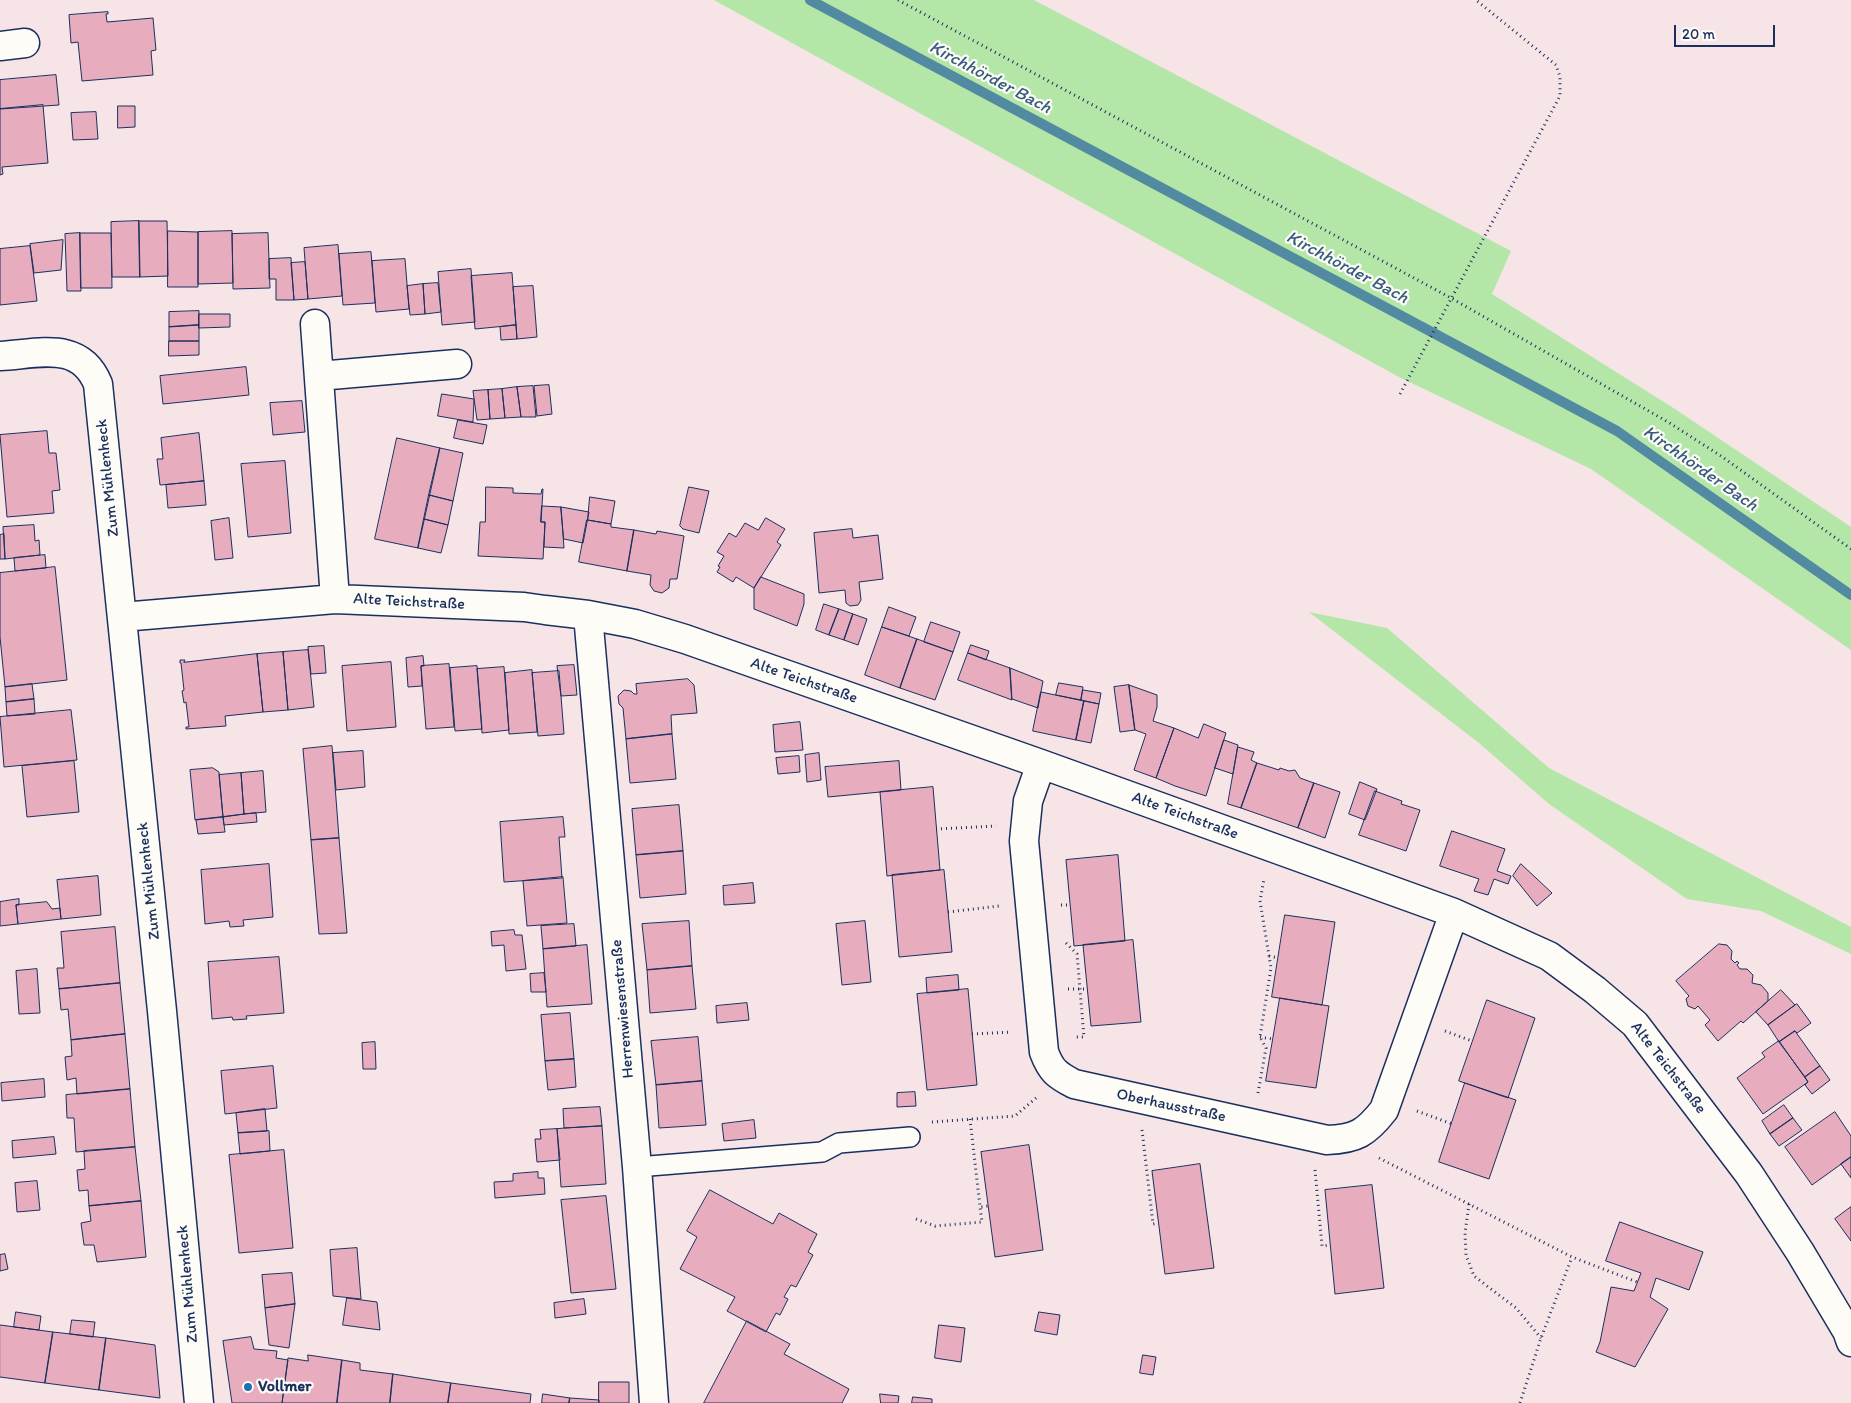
<!DOCTYPE html>
<meta charset="utf-8">
<style>
body{margin:0}
#map{position:relative;width:1851px;height:1403px;overflow:hidden;background:#f6e4e6;font-family:Itim,sans-serif}
canvas{display:block}
.scale{position:absolute;left:1674px;top:25px;width:101px;height:22px;box-sizing:border-box;border:2px solid #1b2f5e;border-top:0;padding-left:6px;font-size:15px;line-height:18px;white-space:nowrap;color:#1b2f5e;-webkit-text-stroke:4px #fdfcf7;paint-order:stroke}
</style>
<div id="map">
<canvas width="1851" height="1403"></canvas>
<div class="scale">20 m</div>
</div>
<script>
const c = document.querySelector('canvas').getContext('2d');
c.lineJoin = 'round';
function fillPath(path, color) {
  c.fillStyle = color;
  c.fill(path, 'evenodd');
}
function strokePath(path, color, width, dash) {
  c.strokeStyle = color;
  c.lineWidth = width;
  c.lineCap = dash ? 'butt' : 'round';
  c.setLineDash(dash || []);
  c.stroke(path);
}
function drawText(font, color, halo, rows, align = 'center') {
  c.font = font + ' Itim,sans-serif';
  c.lineWidth = 4.5;
  c.setLineDash([]);
  c.textBaseline = 'middle';
  c.strokeStyle = halo;
  c.fillStyle = color;
  for (const [text, x, y, turn = 0] of rows) {
    c.save();
    c.translate(x, y);
    c.rotate((+turn || 0) * Math.PI / 180);
    c.textAlign = isNaN(turn) ? turn : align;
    if (halo) c.strokeText(text, 0, 0);
    c.fillText(text, 0, 0);
    c.restore();
  }
}
fillPath(new Path2D(`
 M 714,0 L 1034,0 L 1511,251 L 1492,294 L 1675,409 L 1851,527 L 1851,650 L 1591,469 L 1399,377 Z
 M 1309,612 L 1387,628 L 1549,768 L 1851,927 L 1851,954 L 1761,911 L 1687,899 L 1549,804 L 1479,743 Z`), '#b3e6a7');
strokePath(new Path2D(`
 M 810,0 L 1617,431 L 1851,595`), '#528aa2', 10);
const building = new Path2D(`
 M 108,12 L 108,14 L 106,14 L 107,22 L 153,18 L 156,50 L 151,51 L 153,75 L 82,81 L 78,42 L 71,43 L 69,15 Z
 M 56,75 L 59,105 L 0,109 L 0,80 Z
 M 43,105 L 48,163 L 2,167 L 3,174 L 0,175 L 0,109 Z
 M 118,106 L 135,106 L 135,127 L 118,128 Z
 M 96,112 L 98,139 L 73,140 L 71,113 Z
 M 139,221 L 167,221 L 168,276 L 140,277 Z
 M 139,221 L 140,277 L 112,277 L 111,222 Z
 M 168,231 L 198,232 L 198,287 L 168,287 Z
 M 232,231 L 233,283 L 198,284 L 198,232 Z
 M 80,233 L 111,233 L 112,288 L 81,288 Z
 M 80,233 L 81,291 L 67,291 L 65,234 Z
 M 268,233 L 270,288 L 233,289 L 232,234 Z
 M 63,240 L 61,270 L 34,273 L 30,244 Z
 M 338,245 L 342,296 L 308,299 L 304,248 Z
 M 30,246 L 37,301 L 0,305 L 0,249 Z
 M 371,252 L 375,303 L 343,305 L 339,254 Z
 M 291,258 L 294,300 L 276,300 L 276,279 L 269,279 L 269,259 Z
 M 405,259 L 409,309 L 376,312 L 372,261 Z
 M 305,262 L 308,299 L 294,300 L 291,263 Z
 M 471,269 L 475,322 L 442,325 L 438,272 Z
 M 512,273 L 516,325 L 475,329 L 471,276 Z
 M 438,283 L 441,312 L 425,314 L 423,284 Z
 M 423,284 L 425,314 L 410,315 L 407,286 Z
 M 533,286 L 537,337 L 517,339 L 513,287 Z
 M 199,311 L 199,325 L 169,327 L 169,312 Z
 M 199,314 L 230,314 L 230,327 L 199,328 Z
 M 199,325 L 199,341 L 169,341 L 169,327 Z
 M 516,325 L 517,339 L 501,340 L 500,327 Z
 M 169,341 L 199,341 L 199,355 L 169,356 Z
 M 246,367 L 249,395 L 163,404 L 160,376 Z
 M 549,385 L 552,414 L 537,416 L 534,386 Z
 M 533,386 L 536,417 L 521,417 L 517,387 Z
 M 517,387 L 521,417 L 505,418 L 502,389 Z
 M 502,389 L 505,418 L 490,419 L 488,390 Z
 M 488,390 L 490,419 L 477,420 L 473,391 Z
 M 442,394 L 474,399 L 473,422 L 438,416 Z
 M 302,401 L 305,432 L 273,435 L 270,403 Z
 M 458,420 L 487,425 L 483,444 L 454,438 Z
 M 47,431 L 49,453 L 56,453 L 60,490 L 52,491 L 54,513 L 7,517 L 0,435 Z
 M 199,433 L 204,481 L 160,485 L 157,459 L 163,459 L 161,438 Z
 M 397,438 L 440,448 L 418,548 L 375,539 Z
 M 440,448 L 463,453 L 453,501 L 429,495 Z
 M 285,461 L 291,533 L 248,537 L 241,464 Z
 M 204,481 L 206,505 L 168,508 L 166,485 Z
 M 486,487 L 513,488 L 513,493 L 541,494 L 542,489 L 543,489 L 541,522 L 545,522 L 543,559 L 478,556 L 480,522 L 485,522 Z
 M 689,487 L 709,491 L 699,533 L 683,529 L 680,526 Z
 M 429,495 L 453,501 L 448,525 L 424,519 Z
 M 590,497 L 615,501 L 611,524 L 588,520 Z
 M 542,506 L 561,507 L 564,548 L 544,547 L 545,522 L 541,522 Z
 M 561,507 L 589,512 L 583,543 L 564,539 Z
 M 229,518 L 233,558 L 215,560 L 211,521 Z
 M 766,518 L 785,529 L 777,542 L 781,545 L 754,588 L 736,577 L 733,582 L 717,572 L 720,567 L 718,566 L 724,556 L 717,552 L 729,533 L 736,537 L 745,523 L 758,530 Z
 M 424,519 L 448,525 L 441,553 L 418,548 Z
 M 587,520 L 611,524 L 611,527 L 634,530 L 627,571 L 579,562 Z
 M 34,525 L 35,541 L 39,540 L 40,555 L 5,559 L 3,527 Z
 M 852,529 L 853,538 L 878,535 L 883,579 L 859,582 L 861,600 L 858,605 L 850,606 L 846,603 L 845,590 L 819,593 L 814,533 Z
 M 634,530 L 656,534 L 657,531 L 684,536 L 677,579 L 670,579 L 669,588 L 662,593 L 654,591 L 650,585 L 651,575 L 627,571 Z
 M 4,534 L 5,559 L 0,559 L 0,535 Z
 M 45,555 L 46,568 L 15,571 L 14,558 Z
 M 55,567 L 67,680 L 5,687 L 0,637 L 0,573 Z
 M 761,577 L 804,594 L 804,604 L 797,626 L 754,609 L 754,588 Z
 M 824,604 L 839,609 L 829,635 L 816,630 Z
 M 889,607 L 916,617 L 909,636 L 882,627 Z
 M 839,609 L 853,614 L 844,640 L 829,635 Z
 M 853,614 L 867,619 L 858,645 L 844,640 Z
 M 931,622 L 960,632 L 953,652 L 924,642 Z
 M 882,627 L 917,639 L 900,688 L 865,675 Z
 M 917,639 L 953,652 L 935,700 L 900,688 Z
 M 971,645 L 989,651 L 986,660 L 968,653 Z
 M 324,646 L 326,673 L 311,674 L 308,647 Z
 M 308,650 L 314,707 L 288,710 L 283,652 Z
 M 283,652 L 288,710 L 263,712 L 257,654 Z
 M 968,653 L 1010,668 L 1012,700 L 958,680 Z
 M 257,654 L 263,712 L 225,716 L 226,726 L 186,729 L 186,727 L 189,727 L 186,702 L 184,703 L 182,691 L 184,690 L 181,663 L 180,663 L 180,660 L 185,660 L 184,662 Z
 M 423,656 L 424,666 L 421,666 L 422,686 L 408,687 L 406,658 Z
 M 391,662 L 396,727 L 347,731 L 342,666 Z
 M 449,664 L 454,727 L 426,729 L 421,666 Z
 M 574,665 L 577,695 L 561,696 L 557,666 Z
 M 477,666 L 482,729 L 455,731 L 450,668 Z
 M 504,667 L 509,730 L 482,733 L 477,669 Z
 M 1010,668 L 1043,681 L 1038,708 L 1012,699 Z
 M 532,670 L 537,732 L 509,734 L 505,673 Z
 M 559,671 L 564,734 L 538,736 L 532,673 Z
 M 688,679 L 694,685 L 697,713 L 671,715 L 672,734 L 626,739 L 623,708 L 619,704 L 618,696 L 624,690 L 631,691 L 634,694 L 637,694 L 636,684 Z
 M 1059,683 L 1083,687 L 1081,700 L 1056,695 Z
 M 32,684 L 34,699 L 6,702 L 5,687 Z
 M 1129,685 L 1157,695 L 1157,707 L 1153,721 L 1174,728 L 1156,778 L 1134,770 L 1146,734 L 1135,730 Z
 M 1129,685 L 1135,730 L 1120,732 L 1114,687 Z
 M 1083,690 L 1101,693 L 1099,704 L 1081,700 Z
 M 1041,692 L 1084,701 L 1076,740 L 1033,731 Z
 M 34,699 L 35,714 L 7,716 L 6,702 Z
 M 1084,701 L 1099,704 L 1091,743 L 1076,740 Z
 M 71,710 L 77,760 L 4,767 L 0,717 Z
 M 800,722 L 803,750 L 775,752 L 773,725 Z
 M 1204,724 L 1226,733 L 1206,796 L 1175,786 L 1156,778 L 1174,728 L 1198,738 Z
 M 672,734 L 676,779 L 630,783 L 626,739 Z
 M 1224,740 L 1238,745 L 1233,774 L 1215,768 Z
 M 332,746 L 339,838 L 311,840 L 303,749 Z
 M 1238,747 L 1254,752 L 1251,760 L 1257,763 L 1241,808 L 1228,804 Z
 M 363,751 L 365,787 L 336,790 L 333,753 Z
 M 819,753 L 821,780 L 807,782 L 805,755 Z
 M 799,756 L 800,772 L 778,774 L 776,758 Z
 M 74,761 L 79,812 L 27,817 L 22,766 Z
 M 899,761 L 901,790 L 828,797 L 825,767 Z
 M 1257,763 L 1279,770 L 1280,768 L 1289,771 L 1295,770 L 1300,778 L 1314,783 L 1298,828 L 1241,808 Z
 M 213,768 L 219,772 L 223,817 L 195,820 L 190,770 Z
 M 263,771 L 266,812 L 244,814 L 241,773 Z
 M 241,773 L 244,814 L 223,817 L 219,775 Z
 M 1360,782 L 1377,789 L 1365,820 L 1349,814 Z
 M 1314,783 L 1340,792 L 1325,838 L 1298,828 Z
 M 933,787 L 940,870 L 887,876 L 880,792 Z
 M 1375,791 L 1402,801 L 1401,804 L 1420,810 L 1406,851 L 1359,835 Z
 M 679,805 L 683,851 L 636,855 L 632,809 Z
 M 256,813 L 257,822 L 224,825 L 223,817 Z
 M 223,817 L 225,832 L 198,834 L 196,820 Z
 M 563,817 L 565,837 L 559,837 L 562,878 L 504,882 L 500,822 Z
 M 1452,831 L 1505,849 L 1497,871 L 1511,876 L 1508,884 L 1494,879 L 1488,895 L 1474,891 L 1479,879 L 1440,866 Z
 M 339,838 L 347,933 L 319,934 L 311,840 Z
 M 683,851 L 686,894 L 640,898 L 636,855 Z
 M 1118,855 L 1125,941 L 1074,946 L 1066,860 Z
 M 269,864 L 273,917 L 243,920 L 244,926 L 230,927 L 229,921 L 205,924 L 201,870 Z
 M 1521,864 L 1552,893 L 1537,906 L 1513,876 Z
 M 944,870 L 952,952 L 899,957 L 892,875 Z
 M 98,876 L 101,915 L 61,919 L 57,880 Z
 M 563,877 L 567,923 L 527,926 L 523,881 Z
 M 753,883 L 755,903 L 724,905 L 723,886 Z
 M 19,899 L 19,905 L 16,905 L 18,924 L 0,926 L 0,902 Z
 M 47,902 L 52,909 L 60,908 L 61,919 L 18,924 L 16,905 Z
 M 1285,915 L 1335,922 L 1322,1005 L 1272,997 Z
 M 689,921 L 692,966 L 647,970 L 642,924 Z
 M 865,921 L 871,982 L 842,985 L 836,924 Z
 M 574,924 L 576,946 L 543,949 L 541,926 Z
 M 115,927 L 120,983 L 59,989 L 57,968 L 64,968 L 61,932 Z
 M 514,930 L 515,935 L 522,935 L 526,969 L 506,971 L 504,945 L 492,946 L 491,932 Z
 M 1133,940 L 1141,1022 L 1091,1026 L 1083,945 Z
 M 1719,944 L 1727,945 L 1732,951 L 1731,959 L 1735,963 L 1737,961 L 1739,963 L 1737,965 L 1740,969 L 1747,969 L 1753,975 L 1752,983 L 1761,985 L 1768,993 L 1768,1001 L 1743,1023 L 1741,1021 L 1718,1041 L 1705,1025 L 1710,1020 L 1698,1006 L 1695,1009 L 1688,1006 L 1686,999 L 1689,996 L 1676,981 Z
 M 587,945 L 592,1004 L 547,1007 L 543,949 Z
 M 279,957 L 284,1013 L 246,1016 L 247,1019 L 233,1020 L 232,1017 L 212,1019 L 208,962 Z
 M 692,966 L 696,1009 L 650,1013 L 647,970 Z
 M 37,969 L 40,1013 L 19,1014 L 16,971 Z
 M 544,973 L 546,992 L 531,992 L 530,974 Z
 M 958,975 L 959,990 L 927,993 L 926,978 Z
 M 120,983 L 125,1034 L 71,1040 L 68,1009 L 61,1010 L 59,989 Z
 M 968,989 L 977,1085 L 927,1090 L 917,994 Z
 M 1781,990 L 1795,1005 L 1768,1025 L 1756,1012 Z
 M 1280,998 L 1329,1006 L 1316,1088 L 1266,1081 Z
 M 1487,1000 L 1535,1018 L 1508,1098 L 1459,1081 Z
 M 747,1003 L 749,1020 L 717,1023 L 716,1006 Z
 M 1797,1004 L 1811,1023 L 1797,1033 L 1795,1031 L 1779,1042 L 1768,1025 Z
 M 570,1013 L 574,1059 L 545,1061 L 541,1015 Z
 M 1795,1031 L 1820,1066 L 1805,1077 L 1779,1042 Z
 M 125,1034 L 130,1089 L 77,1094 L 76,1078 L 67,1080 L 65,1057 L 72,1056 L 71,1040 Z
 M 698,1037 L 702,1081 L 656,1085 L 651,1041 Z
 M 1779,1041 L 1808,1082 L 1763,1114 L 1737,1078 L 1765,1057 L 1762,1053 Z
 M 375,1042 L 376,1069 L 363,1069 L 362,1043 Z
 M 574,1059 L 576,1087 L 548,1090 L 545,1061 Z
 M 273,1066 L 277,1108 L 225,1114 L 221,1071 Z
 M 1820,1066 L 1830,1080 L 1812,1094 L 1805,1085 L 1808,1082 L 1805,1077 Z
 M 44,1079 L 45,1097 L 2,1101 L 1,1083 Z
 M 702,1081 L 706,1125 L 659,1128 L 656,1085 Z
 M 1465,1083 L 1516,1100 L 1489,1179 L 1439,1162 Z
 M 130,1089 L 135,1147 L 76,1152 L 74,1118 L 67,1118 L 66,1095 Z
 M 915,1092 L 916,1106 L 897,1107 L 897,1093 Z
 M 1784,1105 L 1793,1118 L 1770,1134 L 1762,1121 Z
 M 600,1107 L 602,1126 L 564,1128 L 563,1109 Z
 M 265,1109 L 267,1131 L 238,1133 L 236,1113 Z
 M 1835,1112 L 1851,1136 L 1851,1157 L 1812,1185 L 1785,1147 Z
 M 1793,1118 L 1802,1130 L 1779,1146 L 1770,1134 Z
 M 754,1120 L 756,1138 L 724,1141 L 722,1124 Z
 M 602,1126 L 606,1184 L 561,1187 L 557,1129 Z
 M 557,1129 L 560,1160 L 537,1162 L 535,1139 L 541,1139 L 540,1130 Z
 M 269,1131 L 270,1151 L 240,1154 L 238,1133 Z
 M 54,1137 L 56,1154 L 13,1158 L 12,1141 Z
 M 1029,1145 L 1043,1250 L 995,1257 L 981,1152 Z
 M 135,1147 L 141,1201 L 89,1206 L 88,1190 L 79,1191 L 77,1170 L 85,1169 L 84,1151 Z
 M 284,1150 L 293,1248 L 239,1253 L 229,1155 Z
 M 1851,1157 L 1851,1178 L 1841,1164 Z
 M 1200,1164 L 1214,1268 L 1165,1274 L 1152,1171 Z
 M 538,1172 L 538,1178 L 544,1178 L 545,1194 L 495,1198 L 494,1182 L 513,1181 L 513,1174 Z
 M 37,1181 L 40,1210 L 17,1212 L 15,1183 Z
 M 1372,1185 L 1384,1288 L 1335,1294 L 1325,1190 Z
 M 710,1190 L 773,1224 L 779,1213 L 817,1234 L 808,1252 L 813,1255 L 796,1287 L 791,1285 L 784,1297 L 788,1299 L 780,1315 L 776,1313 L 766,1332 L 727,1311 L 735,1297 L 680,1269 L 697,1237 L 687,1231 Z
 M 606,1196 L 616,1289 L 571,1293 L 561,1200 Z
 M 141,1201 L 146,1257 L 97,1262 L 94,1245 L 84,1245 L 81,1223 L 91,1221 L 89,1206 Z
 M 1851,1207 L 1851,1241 L 1835,1219 Z
 M 1620,1222 L 1703,1252 L 1689,1290 L 1656,1278 L 1650,1297 L 1668,1309 L 1635,1367 L 1596,1352 L 1600,1342 L 1611,1287 L 1634,1291 L 1641,1273 L 1606,1261 Z
 M 357,1248 L 361,1299 L 333,1296 L 330,1250 Z
 M 5,1254 L 8,1269 L 0,1271 L 0,1255 Z
 M 292,1273 L 295,1304 L 265,1308 L 262,1275 Z
 M 347,1298 L 377,1302 L 380,1330 L 343,1325 Z
 M 584,1299 L 586,1314 L 555,1318 L 554,1303 Z
 M 295,1304 L 289,1348 L 269,1345 L 265,1308 Z
 M 16,1312 L 41,1316 L 39,1330 L 14,1327 Z
 M 1039,1312 L 1060,1315 L 1057,1335 L 1035,1331 Z
 M 72,1320 L 95,1322 L 93,1337 L 70,1334 Z
 M 747,1321 L 790,1344 L 784,1354 L 849,1389 L 842,1403 L 704,1403 Z
 M 0,1325 L 53,1332 L 45,1383 L 0,1377 Z
 M 939,1325 L 965,1328 L 961,1362 L 935,1358 Z
 M 53,1332 L 106,1338 L 99,1390 L 45,1383 Z
 M 251,1337 L 254,1349 L 277,1351 L 276,1358 L 288,1360 L 282,1403 L 232,1403 L 223,1341 Z
 M 106,1338 L 155,1345 L 160,1398 L 99,1390 Z
 M 308,1355 L 342,1360 L 337,1403 L 282,1403 L 288,1358 L 308,1361 Z
 M 1143,1355 L 1156,1357 L 1153,1375 L 1140,1373 Z
 M 342,1360 L 360,1363 L 360,1370 L 393,1374 L 390,1403 L 337,1403 Z
 M 393,1374 L 451,1383 L 448,1403 L 390,1403 Z
 M 599,1382 L 629,1382 L 629,1403 L 599,1403 Z
 M 451,1383 L 531,1394 L 530,1403 L 448,1403 Z
 M 543,1394 L 570,1398 L 569,1403 L 542,1403 Z
 M 880,1394 L 899,1396 L 898,1403 L 881,1403 Z
 M 913,1397 L 932,1399 L 932,1403 L 912,1403 Z
 M 570,1398 L 599,1400 L 599,1403 L 569,1403 Z`);
fillPath(building, '#e7adbe');
strokePath(building, '#1b2f5e', 1);
const service = new Path2D(`
 M 637,1167 L 822,1152 L 839,1143 L 910,1137`);
const minor = new Path2D(`
 M 0,46 L 25,43
 M 315,324 L 335,599
 M 0,356 C 39,354 80,340 98,384 L 162,1011 L 199,1403
 M 319,376 L 457,364
 M 588,615 L 637,1167 L 654,1403
 M 122,617 L 335,599 L 524,607 L 545,610 L 588,615 L 635,624 L 685,639 L 1041,764 L 1454,913 L 1549,956 L 1595,990 L 1635,1024 L 1749,1174 L 1800,1252 L 1847,1331 L 1851,1342
 M 1041,764 L 1028,801 L 1024,841 L 1044,1052 C 1051,1071 1057,1075 1074,1084 L 1327,1140 C 1356,1139 1366,1133 1384,1110 L 1454,913`);
strokePath(service, '#1b2f5e', 22);
strokePath(minor, '#1b2f5e', 31);
strokePath(new Path2D(`
 M 898,0 L 1451,298 L 1668,422 L 1721,456 L 1851,549
 M 1400,394 L 1560,96 L 1560,77 L 1556,65 L 1476,0
 M 936,829 L 996,826
 M 1061,905 L 1070,905
 M 948,912 L 999,906
 M 1066,943 L 1077,954 L 1084,1037 L 1073,1037
 M 1269,956 L 1278,958
 M 1068,989 L 1088,989
 M 1445,1031 L 1472,1041
 M 972,1034 L 1011,1032
 M 1260,1037 L 1273,1039
 M 1258,1093 L 1266,1048 L 1260,1037 L 1271,968 L 1260,901 L 1264,879
 M 1417,1111 L 1452,1124
 M 970,1119 L 980,1207 L 988,1206
 M 932,1122 L 1015,1116 L 1037,1097
 M 1142,1130 L 1153,1224 L 1158,1223
 M 1379,1158 L 1572,1257 L 1637,1282
 M 1315,1170 L 1322,1246 L 1330,1245
 M 1469,1204 L 1465,1233 L 1466,1255 L 1474,1276 L 1516,1308 L 1541,1338
 M 916,1219 L 935,1226 L 982,1222 L 980,1207
 M 1520,1403 L 1541,1338 L 1572,1257`), '#1b2f5e', 3, [1, 4]);
strokePath(service, '#fdfcf7', 19);
strokePath(minor, '#fdfcf7', 28);
for (const [x, y, r, color] of [
 [248,1387,5,"#1f6fb2"]
]) {
  const dot = new Path2D();
  dot.arc(x, y, r, 0, 2 * Math.PI);
  c.fillStyle = color;
  c.fill(dot);
  strokePath(dot, '#fdfcf7', 2);
}
drawText('16px', '#1b2f5e', '#fdfcf7', [
 ["Zum Mühlenheck",108,478,-96],
 ["Alte Teichstraße",409,602,3],
 ["Alte Teichstraße",804,681,19],
 ["Alte Teichstraße",1185,816,20],
 ["Zum Mühlenheck",149,881,-96],
 ["Herrenwiesenstraße",623,1009,-95],
 ["Alte Teichstraße",1668,1068,52],
 ["Oberhausstraße",1171,1106,12],
 ["Zum Mühlenheck",188,1284,-95]
]);
drawText('bold 16px', '#1b2f5e', '#fdfcf7', [
 ["Vollmer",258,1387]
], 'left');
drawText('italic 18px', '#365d80', '#fdfcf7', [
 ["Kirchhörder Bach",990,78,28],
 ["Kirchhörder Bach",1347,268,28],
 ["Kirchhörder Bach",1700,469,35]
]);
</script>
